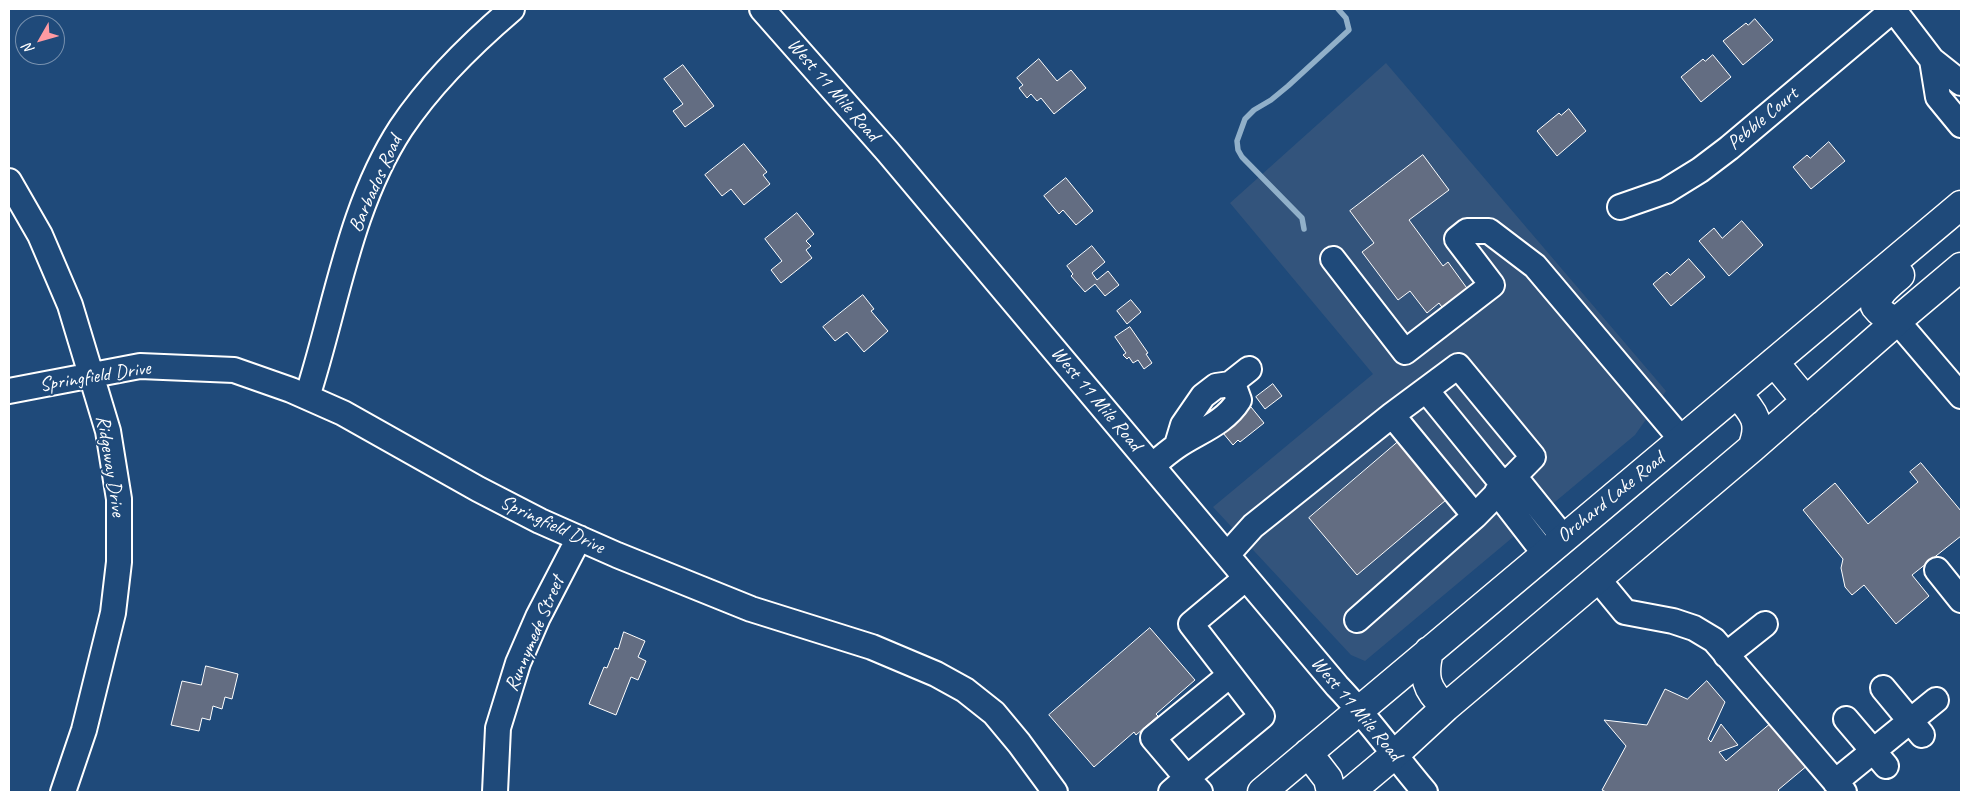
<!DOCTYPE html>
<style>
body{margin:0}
#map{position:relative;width:1970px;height:801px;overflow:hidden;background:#1f4a7a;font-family:Caveat,sans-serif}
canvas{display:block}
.frame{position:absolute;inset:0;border:10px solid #fff;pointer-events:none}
.north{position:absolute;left:15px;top:15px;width:50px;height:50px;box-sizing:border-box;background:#1f4a7a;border:1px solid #7992af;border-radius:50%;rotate:232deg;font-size:14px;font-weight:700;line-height:20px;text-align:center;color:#fff}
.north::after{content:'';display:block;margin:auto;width:18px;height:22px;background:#ff9aa2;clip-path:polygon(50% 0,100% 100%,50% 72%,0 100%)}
</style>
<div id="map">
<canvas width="1970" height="801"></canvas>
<div class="frame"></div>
<div class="north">N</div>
</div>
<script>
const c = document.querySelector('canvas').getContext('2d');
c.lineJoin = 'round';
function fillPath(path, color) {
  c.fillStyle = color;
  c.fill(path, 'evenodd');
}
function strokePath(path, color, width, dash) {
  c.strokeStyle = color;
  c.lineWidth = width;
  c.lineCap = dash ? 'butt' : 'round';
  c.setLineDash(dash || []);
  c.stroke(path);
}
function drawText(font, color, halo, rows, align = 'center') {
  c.font = font + ' Caveat,sans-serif';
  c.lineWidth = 4;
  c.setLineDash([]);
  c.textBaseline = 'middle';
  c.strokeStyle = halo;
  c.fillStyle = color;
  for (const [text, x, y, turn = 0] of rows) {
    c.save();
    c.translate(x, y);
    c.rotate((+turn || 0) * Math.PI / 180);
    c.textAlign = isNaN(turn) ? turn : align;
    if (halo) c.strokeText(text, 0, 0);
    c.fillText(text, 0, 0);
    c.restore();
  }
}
fillPath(new Path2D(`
 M 1386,63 L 1666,391 L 1635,435 L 1365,661 L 1351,655 L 1213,507 L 1373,374 L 1230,203 Z`), '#33547c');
strokePath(new Path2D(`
 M 1304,229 L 1302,218 L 1299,215 L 1242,157 L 1238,150 L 1237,141 L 1245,119 L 1254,110 L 1271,100 L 1288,86 L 1349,30 L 1346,18 L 1338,9`), '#91b0c9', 5.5);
const building = new Path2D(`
 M 1755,19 L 1773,40 L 1743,65 L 1723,41 L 1746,23 L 1748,25 Z
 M 1713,55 L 1731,77 L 1701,102 L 1681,77 L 1703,59 L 1705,61 Z
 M 1039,59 L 1057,81 L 1071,70 L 1086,88 L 1054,114 L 1041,98 L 1037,101 L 1031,94 L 1027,98 L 1019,88 L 1023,85 L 1017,78 Z
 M 683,65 L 714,106 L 685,127 L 673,111 L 683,104 L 664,79 Z
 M 1569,109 L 1586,131 L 1557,156 L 1537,131 L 1559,113 L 1561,115 Z
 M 1829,142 L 1845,161 L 1811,189 L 1793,167 L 1807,155 L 1810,158 Z
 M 744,144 L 767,172 L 763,175 L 770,184 L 744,205 L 731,189 L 722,196 L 705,175 Z
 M 1423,155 L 1449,190 L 1409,220 L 1443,266 L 1448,262 L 1469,291 L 1444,310 L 1439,303 L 1427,313 L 1410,291 L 1398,300 L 1362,252 L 1374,243 L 1350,211 Z
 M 1066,178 L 1093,211 L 1076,225 L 1063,210 L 1059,214 L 1044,196 Z
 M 797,213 L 814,234 L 806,241 L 811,246 L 806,250 L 812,258 L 781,283 L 771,270 L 782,261 L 765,239 Z
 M 1742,221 L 1763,245 L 1729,276 L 1699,241 L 1714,228 L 1722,238 Z
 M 1092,246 L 1105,262 L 1092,273 L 1097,280 L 1108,271 L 1119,285 L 1105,296 L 1095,284 L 1085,292 L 1071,276 L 1073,274 L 1067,266 Z
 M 1689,259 L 1705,277 L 1671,306 L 1653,284 L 1667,272 L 1670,275 Z
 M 863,295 L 874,309 L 871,311 L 888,331 L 864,352 L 847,332 L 835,341 L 823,327 Z
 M 1131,300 L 1141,312 L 1127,324 L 1117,311 Z
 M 1130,327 L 1148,353 L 1146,354 L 1152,363 L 1144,369 L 1138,360 L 1133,363 L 1129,357 L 1127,359 L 1123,355 L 1126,353 L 1115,337 Z
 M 1273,384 L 1282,396 L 1265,409 L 1256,397 Z
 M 1251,407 L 1264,423 L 1240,442 L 1238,440 L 1233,445 L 1223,433 L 1229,429 L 1227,426 Z
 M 1398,442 L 1446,500 L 1357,575 L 1309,518 Z
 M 1921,463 L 1961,511 L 1961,536 L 1912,575 L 1929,596 L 1896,624 L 1864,585 L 1852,595 L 1845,587 L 1841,568 L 1843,559 L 1803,510 L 1835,483 L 1868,524 L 1918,482 L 1910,472 Z
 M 1150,628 L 1195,680 L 1156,714 L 1158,716 L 1136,735 L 1134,732 L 1094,767 L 1049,715 Z
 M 624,632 L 645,641 L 638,657 L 646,661 L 638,680 L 631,677 L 616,715 L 589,704 L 604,667 L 607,668 L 615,648 L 618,649 Z
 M 206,666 L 238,674 L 232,699 L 225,697 L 222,709 L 213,706 L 210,720 L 202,718 L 199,731 L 171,725 L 182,681 L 201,685 Z
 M 1707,681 L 1725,702 L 1708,739 L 1711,742 L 1721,724 L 1738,745 L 1719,752 L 1726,761 L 1772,722 L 1808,765 L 1778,790 L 1780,792 L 1606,792 L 1602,790 L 1626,746 L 1604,720 L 1647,725 L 1665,689 L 1687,699 Z`);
fillPath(building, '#636d82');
strokePath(building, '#fff', 1);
const minor = new Path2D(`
 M 762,9 L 888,152 L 1337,686 C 1369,719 1395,757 1425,792
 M 1893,9 L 1932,60 L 1961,83
 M 1932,60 L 1938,97 L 1961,125
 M 9,181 L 40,235 L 70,305 L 108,431 L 119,499 L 119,562 L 113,613 L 84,730 L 63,792
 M 1620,207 L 1666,191 L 1700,170 L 1729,148 L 1894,9
 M 1333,259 L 1405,352 L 1492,285 L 1457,239 L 1467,231 L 1489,231 L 1535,266 L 1682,440
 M 1897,321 L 1961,396
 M 1426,390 L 1504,486
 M 9,391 L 140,366 L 234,370 L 291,390 L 343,413 L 478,489 L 540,521 L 617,555 L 751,609 L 872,647 L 936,674 L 965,690 L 994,713 L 1019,743 L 1055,792
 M 307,397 C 336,308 349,208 401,128 C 431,83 471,44 512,9
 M 1177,445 L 1183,425 L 1203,396 L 1216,386 L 1230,384 L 1249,369
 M 1152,466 C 1160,459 1168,452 1177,446 C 1199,431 1224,424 1239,400 L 1235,389 L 1230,384
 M 1514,476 L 1563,537
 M 1497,492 L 1545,554
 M 1227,555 L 1253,526 L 1392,415 L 1475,516
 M 1937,570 L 1961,600
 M 1597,578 L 1625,612 L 1673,621 L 1694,628 L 1714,640 L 1844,792
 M 1357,620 L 1475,516 L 1533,457 L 1458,366 L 1392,415
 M 1726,655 L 1765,624
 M 1883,688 L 1922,735
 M 1846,719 L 1886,766
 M 1835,782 L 1936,700
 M 495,792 L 498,728 L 518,663 L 538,617 L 579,538
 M 1171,792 L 1187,778 L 1153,738 L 1230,675
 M 1200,792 L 1187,778 L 1262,716 L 1191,624 L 1246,578`);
const major = new Path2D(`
 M 1897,321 C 1887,318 1881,314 1875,306 C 1878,292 1890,284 1900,275
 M 1774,362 L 1806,401
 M 1737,394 C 1753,412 1763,422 1752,448
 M 1429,651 C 1423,676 1425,690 1446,707
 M 1308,753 L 1328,779 L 1331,792
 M 1262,792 L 1961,205
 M 1350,792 L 1394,755 L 1446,707 L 1752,448 L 1897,321 L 1961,267`);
strokePath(minor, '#fff', 28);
strokePath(major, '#fff', 31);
strokePath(minor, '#1f4a7a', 24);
strokePath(major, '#1f4a7a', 28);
drawText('20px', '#fff', '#1f4a7a', [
 ["West 11 Mile Road",833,90,49],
 ["Pebble Court",1763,119,-40],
 ["Barbados Road",376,184,-66],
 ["Springfield Drive",95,377,-9],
 ["West 11 Mile Road",1096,399,50],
 ["Ridgeway Drive",110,466,81],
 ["Orchard Lake Road",1611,498,-39],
 ["Springfield Drive",552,525,25],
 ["Runnymede Street",535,634,-67],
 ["West 11 Mile Road",1356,709,50]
]);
</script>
